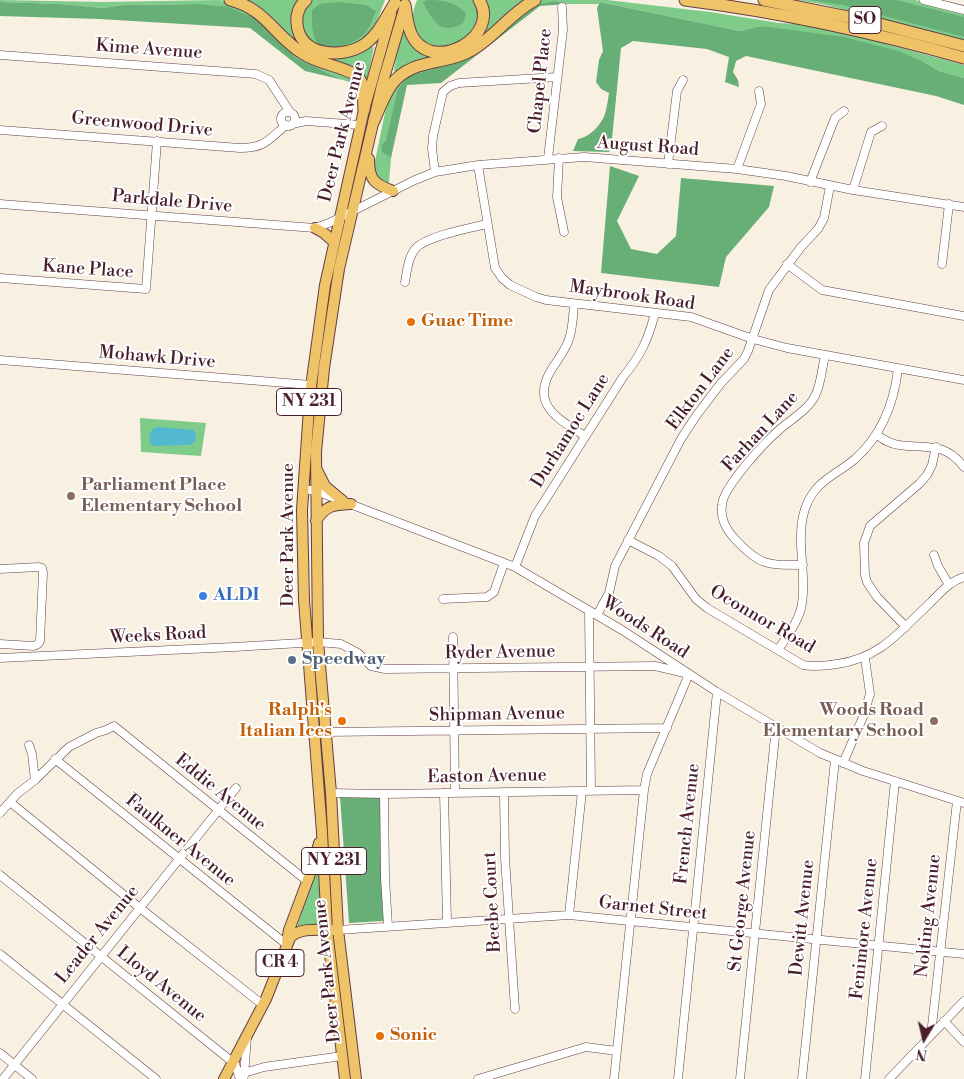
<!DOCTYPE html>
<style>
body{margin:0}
#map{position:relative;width:964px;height:1079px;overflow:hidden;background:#f8f0e1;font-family:"Libre Bodoni",serif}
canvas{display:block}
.north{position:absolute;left:899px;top:1014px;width:50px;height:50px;-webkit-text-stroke:4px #fff;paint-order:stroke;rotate:189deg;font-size:14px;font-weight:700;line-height:20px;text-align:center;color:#4a1f2b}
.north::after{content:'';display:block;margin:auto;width:18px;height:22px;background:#4a1f2b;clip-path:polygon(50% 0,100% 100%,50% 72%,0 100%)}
</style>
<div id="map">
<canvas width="964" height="1079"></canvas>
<div class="north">N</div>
</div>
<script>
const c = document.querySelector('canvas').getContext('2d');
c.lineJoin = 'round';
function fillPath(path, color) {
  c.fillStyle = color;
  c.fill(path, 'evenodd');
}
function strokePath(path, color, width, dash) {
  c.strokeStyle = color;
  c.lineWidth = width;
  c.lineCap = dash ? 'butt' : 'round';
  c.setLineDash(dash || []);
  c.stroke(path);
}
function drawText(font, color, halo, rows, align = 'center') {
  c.font = font + ' "Libre Bodoni",serif';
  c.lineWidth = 4;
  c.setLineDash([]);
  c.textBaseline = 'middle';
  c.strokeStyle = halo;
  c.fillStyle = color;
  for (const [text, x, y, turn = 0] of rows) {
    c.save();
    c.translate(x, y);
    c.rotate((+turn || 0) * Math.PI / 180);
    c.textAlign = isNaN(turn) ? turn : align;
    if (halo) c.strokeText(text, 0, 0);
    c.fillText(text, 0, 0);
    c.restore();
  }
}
fillPath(new Path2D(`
 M 0,0 L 102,2 L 220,0 L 233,3 L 251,12 L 293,50 L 352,75 L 359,85 L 343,80 L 296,58 L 277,39 L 198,4 L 123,5 L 103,8 L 61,4 L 0,2 Z
 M 241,0 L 302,0 L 294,14 L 311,51 L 374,47 L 366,85 L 311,54 Z
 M 310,0 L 385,0 L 377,21 L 366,36 L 367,39 L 348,49 L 321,49 L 303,35 L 301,12 Z
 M 417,0 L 476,0 L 480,21 C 477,25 475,31 472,34 C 458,47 424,59 416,34 C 414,28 412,22 413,15 C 413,10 415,5 417,0 Z
 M 482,0 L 528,0 L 477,43 Z
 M 542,0 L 607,0 L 710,12 L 779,23 L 800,24 L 872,40 L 964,65 L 964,78 L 939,71 L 924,62 L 761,26 L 740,31 L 600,2 L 599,4 L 570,4 L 554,1 L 536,4 L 467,59 L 409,76 L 386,140 L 382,144 L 383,152 L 391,158 L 389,182 L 388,184 L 382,183 L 373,171 L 387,103 L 404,75 L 444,64 L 536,1 Z
 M 798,0 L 915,0 L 964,12 L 964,41 L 826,5 Z
 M 403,27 L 432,54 L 431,57 L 442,56 L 396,74 L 394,70 L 399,40 Z
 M 140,418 L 206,423 L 201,456 L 141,452 Z
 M 315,869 L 319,870 L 323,925 L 297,927 Z`), '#7fcb8a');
fillPath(new Path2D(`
 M 428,0 C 442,0 457,2 466,14 L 463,23 C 440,36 433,21 423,2 Z
 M 809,0 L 896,0 L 964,17 L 964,37 L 843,5 Z
 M 554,1 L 570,4 L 540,6 L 441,83 L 407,85 L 391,158 L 382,152 L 382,144 L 386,140 L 398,89 L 409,76 L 467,59 L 536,4 Z
 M 0,2 L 61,4 L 103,8 L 123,5 L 198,4 L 228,7 L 255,18 L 296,58 L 343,80 L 305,71 L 250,28 L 99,19 L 0,16 Z
 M 338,2 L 366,5 L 376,11 C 373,18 370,27 366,32 C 358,42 330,54 319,44 C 311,37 312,19 312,10 L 320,4 Z
 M 600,2 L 740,31 L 761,26 L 844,37 L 898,51 L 924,62 L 939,71 L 964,78 L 964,105 L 936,96 L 746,56 L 736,61 L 733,72 L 738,80 L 739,87 L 725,82 L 729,57 L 707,49 L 633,41 L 621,48 L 611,149 L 609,152 L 573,151 L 578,139 C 590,137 601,125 605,114 C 607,107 608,99 609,93 L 601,89 L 596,82 L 599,60 L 603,51 L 597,8 Z
 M 610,166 L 639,176 L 617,221 L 631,249 L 657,254 L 676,236 L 681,178 L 774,186 L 769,207 L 726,257 L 719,287 L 601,273 Z
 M 340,796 L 382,797 L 383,921 L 349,923 Z`), '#67af76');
fillPath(new Path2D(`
 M 158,427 L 193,430 L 196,434 L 195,442 L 189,445 L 153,446 C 147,441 149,433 154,428 Z`), '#52b9d0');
const minor = new Path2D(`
 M 924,0 L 964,10
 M 0,55 L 256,74 L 269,80 L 290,112
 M281 119a7 7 0 1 1 14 0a7 7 0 1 1-14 0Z
 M 292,124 L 306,121 L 360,125
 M 0,130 L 240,148 C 265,148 268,140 286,125
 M 548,158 L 563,30 L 562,7
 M 559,158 L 557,197 L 564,232
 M 668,164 L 677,91 L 683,80
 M 478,165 L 495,268 L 502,278 L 510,285 L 536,297 L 546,300 L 691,317 L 753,339 L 787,348 L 964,380
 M 737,169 L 761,104 L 759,91
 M 435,172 L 432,149 L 433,136 L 443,92 L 450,86 L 459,83 L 557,77
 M 810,182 L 835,118 L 844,111
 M 853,190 L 871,132 L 882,126
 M 0,204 L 315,228 L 329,223 L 415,180 L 435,172 L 478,165 L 584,157 L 737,169 L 786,176 L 853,190 L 964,207
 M 787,264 L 822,290 L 964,316
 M 942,264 L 949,204
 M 0,278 L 146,289 L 157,141
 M 405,282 C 407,271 408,257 416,248 C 427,236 470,228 487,224
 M 574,304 C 573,316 573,330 568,342 C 564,352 556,362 550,372 C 531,406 560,420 585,436
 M 0,360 L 311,385
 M 877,435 C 884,440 890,444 899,445 C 927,449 944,441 964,467
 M 304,489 L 316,491 L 515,567 L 622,630 L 717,692 L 820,753 L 863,771 L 964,803
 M 628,540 L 659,556 L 672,566 L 696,599 L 707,608 L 803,665 C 814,667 825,666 837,664 C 881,658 900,631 931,602 C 941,592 950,581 964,577
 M 934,555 L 938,566 L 949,585
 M 803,565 C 767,565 760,566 735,539 C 726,529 720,519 722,505 C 723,487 764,443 779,430 C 790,420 808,410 815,396 C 821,385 822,368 825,355
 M 515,567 L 535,516 L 623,377 C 641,355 648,340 655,313
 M 0,569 L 39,567 L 42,568 L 43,573 L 40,641 L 38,644 L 34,646 L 0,644
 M 443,599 L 487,597 L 494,592 L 504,563
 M 589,611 L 591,791
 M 597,615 L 609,593 L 615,566 L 681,439 L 696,416 L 721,383 L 744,359 L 748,351 L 769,290 L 801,247 L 818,229 L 824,218 L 830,186
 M 906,627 L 877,597 L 867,582 L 865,575 L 864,543 L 870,526 L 919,484 L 927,475 L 932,465 L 936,447
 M 453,637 L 455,793
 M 778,650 C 787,636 800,620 802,603 C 807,573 795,539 805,509 C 815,480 835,476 855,459 C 882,435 894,403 898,369
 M 0,658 L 234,647 L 318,642 L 341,644 L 358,653 L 371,666 L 385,669 L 655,666 L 689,674 L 647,774 L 644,790 L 614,1079
 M 326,732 L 667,728
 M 29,745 L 32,754 L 35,780
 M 55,759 L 286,944
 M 843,763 L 863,717 L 870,694 L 865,658
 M 504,792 L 505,858 L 515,1009
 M 331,793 L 384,794 L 644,790
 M 444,793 L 447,922
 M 384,794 L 385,878 L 388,926
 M 10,802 L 140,908 L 263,1005
 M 0,813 L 17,794 L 35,780 L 69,747 L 96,733 L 106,730 L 114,726 L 307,881
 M 0,875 L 235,1064 L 240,1079
 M 569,915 L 582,791
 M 338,930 L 569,915 L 964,954
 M 0,954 L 156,1079
 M 944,1021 L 964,1042
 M 931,1035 L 957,801
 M 0,1053 L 32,1079
 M 244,1073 L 264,1067 L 342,1056
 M 244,1076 L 247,1037
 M 3,1079 L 236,788
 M 478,1079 L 586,1047 L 617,1051
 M 678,1079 L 717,692
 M 740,1079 L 776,727
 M 802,1079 L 835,760
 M 865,1079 L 895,781
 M 889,1079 L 964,1001`);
const major = new Path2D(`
 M 369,159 C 369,180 374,184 393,191
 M 315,228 L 324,233 L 334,242
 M 317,470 L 325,486 L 343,501
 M 316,521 C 326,505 333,505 351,504
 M 287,941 L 289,930 L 313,866 L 319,843
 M 224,1079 L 266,999 L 290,938 C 299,927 320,930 333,930
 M 345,1079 L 327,930 L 322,832 L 304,600 L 302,510 L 310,394 L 325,285 L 364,110 L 391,14
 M 356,1079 L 338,930 L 331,793 L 318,642 L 316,452 L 324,368 L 339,269 L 382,85 L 405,6`);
const highway = new Path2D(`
 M 230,0 C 266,9 274,35 302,53 C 318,64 339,65 356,75 C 366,83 363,98 364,110
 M 306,0 C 299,6 296,14 297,24 C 300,57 343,59 365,44 C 379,34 386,17 395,3
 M 685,0 C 779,12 873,32 964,58
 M 764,0 L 868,21 L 964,46
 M 405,5 C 407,16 407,29 414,39 C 437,73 501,35 479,0
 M 374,121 C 379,109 384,95 392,84 C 412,57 449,66 475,48 C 497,34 512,12 535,0`);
strokePath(minor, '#643e46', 9);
strokePath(major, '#643e46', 12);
strokePath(highway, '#643e46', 13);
strokePath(minor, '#fff', 8);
strokePath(major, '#efc469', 10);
strokePath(highway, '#efc469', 11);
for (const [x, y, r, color] of [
 [411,322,5,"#e8710a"],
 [71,496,5,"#8d6e63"],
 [203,596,5,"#3f7fe0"],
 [292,660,5,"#5c6f8a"],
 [342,721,5,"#e8710a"],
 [934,721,5,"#8d6e63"],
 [380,1036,5,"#e8710a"]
]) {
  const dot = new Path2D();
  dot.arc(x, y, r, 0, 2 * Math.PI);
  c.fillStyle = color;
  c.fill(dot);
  strokePath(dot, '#fff', 2);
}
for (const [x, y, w] of [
 [865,20,32],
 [309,402,65],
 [334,861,65],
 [280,963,48]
]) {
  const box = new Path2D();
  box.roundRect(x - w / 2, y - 13.5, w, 27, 4);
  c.fillStyle = '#fff';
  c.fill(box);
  strokePath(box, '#4a1f2b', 1);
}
drawText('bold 16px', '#4a1f2b', null, [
 ["SO",865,20],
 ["NY 231",309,402],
 ["NY 231",334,861],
 ["CR 4",280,963]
]);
drawText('18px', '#4a1f2b', '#fff', [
 ["Kime Avenue",149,50,4],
 ["Chapel Place",541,81,-84],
 ["Greenwood Drive",142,125,5],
 ["Deer Park Avenue",343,132,-76],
 ["August Road",648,147,4],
 ["Parkdale Drive",172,202,5],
 ["Kane Place",88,270,4],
 ["Maybrook Road",632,296,8],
 ["Mohawk Drive",157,358,5],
 ["Elkton Lane",701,389,-53],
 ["Durhamoc Lane",571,431,-58],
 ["Farhan Lane",761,432,-47],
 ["Deer Park Avenue",289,535,-90],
 ["Oconnor Road",762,620,30],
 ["Woods Road",645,628,33],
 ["Weeks Road",158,636,-3],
 ["Ryder Avenue",500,653,-1],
 ["Shipman Avenue",497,715,-1],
 ["Easton Avenue",487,777,-1],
 ["Eddie Avenue",220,793,39],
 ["French Avenue",688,824,-84],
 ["Faulkner Avenue",180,841,39],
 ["St George Avenue",743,901,-84],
 ["Beebe Court",493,902,-93],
 ["Garnet Street",653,909,6],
 ["Nolting Avenue",929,916,-84],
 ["Dewitt Avenue",803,918,-84],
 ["Fenimore Avenue",865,929,-84],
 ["Leader Avenue",98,935,-51],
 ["Deer Park Avenue",328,971,-96],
 ["Lloyd Avenue",161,985,39]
]);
drawText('bold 18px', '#c56008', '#fff', [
 ["Guac Time",421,322],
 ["Ralph's",332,711,"right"],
 ["Italian Ices",332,732,"right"],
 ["Sonic",390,1036]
], 'left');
drawText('bold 18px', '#785e54', '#fff', [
 ["Parliament Place",81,486],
 ["Elementary School",81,507],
 ["Woods Road",924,711,"right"],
 ["Elementary School",924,732,"right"]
], 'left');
drawText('bold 18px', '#366cbe', '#fff', [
 ["ALDI",213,596]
], 'left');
drawText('bold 18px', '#4e5e75', '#fff', [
 ["Speedway",302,660]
], 'left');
</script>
